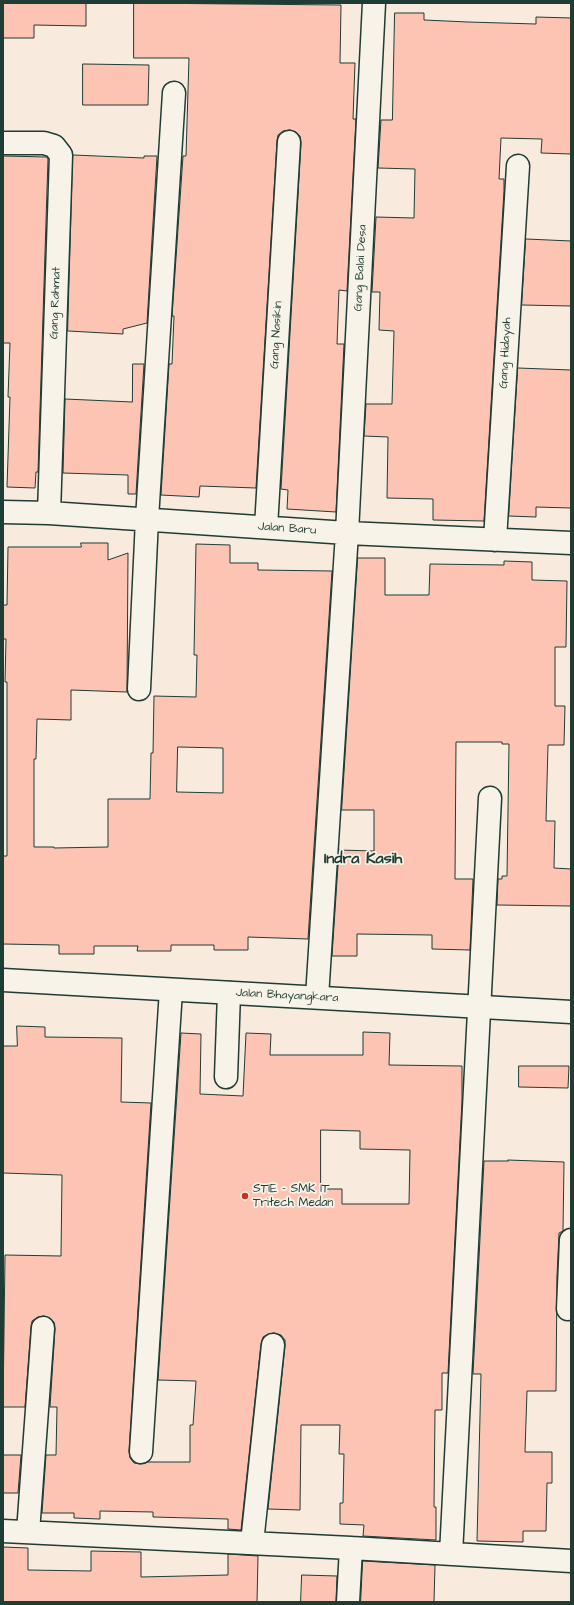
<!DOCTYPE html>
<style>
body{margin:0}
#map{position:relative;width:574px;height:1605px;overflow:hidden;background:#f8eadd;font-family:"Architects Daughter",sans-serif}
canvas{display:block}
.frame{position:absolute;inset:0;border:4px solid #1f3d34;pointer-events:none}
</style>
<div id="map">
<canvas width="574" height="1605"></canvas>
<div class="frame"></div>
</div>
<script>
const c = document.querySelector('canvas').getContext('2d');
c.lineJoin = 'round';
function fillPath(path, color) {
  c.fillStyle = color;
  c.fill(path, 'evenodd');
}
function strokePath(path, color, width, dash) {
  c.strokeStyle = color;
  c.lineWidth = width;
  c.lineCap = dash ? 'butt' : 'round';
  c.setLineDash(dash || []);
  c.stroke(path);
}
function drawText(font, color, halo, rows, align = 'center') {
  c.font = font + ' "Architects Daughter",sans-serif';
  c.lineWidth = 3.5;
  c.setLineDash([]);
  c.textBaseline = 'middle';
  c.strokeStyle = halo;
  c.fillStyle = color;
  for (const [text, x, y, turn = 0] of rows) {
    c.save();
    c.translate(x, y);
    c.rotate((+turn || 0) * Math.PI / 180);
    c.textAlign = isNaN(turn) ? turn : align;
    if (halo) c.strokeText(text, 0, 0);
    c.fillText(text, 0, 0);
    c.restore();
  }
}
const building = new Path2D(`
 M 3,3 L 86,3 L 86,26 L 34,25 L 34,38 L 3,38 Z
 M 134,3 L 341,5 L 340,63 L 355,63 L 353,119 L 356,119 L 347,291 L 339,290 L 337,344 L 344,344 L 336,512 L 287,509 L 288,490 L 281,489 L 301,143 L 300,136 L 296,132 L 290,130 L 283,131 L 278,135 L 277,141 L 256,488 L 200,486 L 199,497 L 161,495 L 169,364 L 172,364 L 174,316 L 172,316 L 183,156 L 186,156 L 189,58 L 134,58 Z
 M 395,13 L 424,13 L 424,20 L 468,22 L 536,24 L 536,17 L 571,18 L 571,154 L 541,153 L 542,139 L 501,138 L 499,179 L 504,179 L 504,191 L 484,521 L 433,520 L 433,499 L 387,498 L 388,437 L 364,436 L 366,404 L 392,404 L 394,331 L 379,330 L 380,292 L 372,292 L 376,217 L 414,218 L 415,169 L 378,168 L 381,120 L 392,120 Z
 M 83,64 L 149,65 L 148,105 L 83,105 Z
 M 73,155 L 144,158 L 144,156 L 157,156 L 147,323 L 123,329 L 123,334 L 68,331 Z
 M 3,156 L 47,157 L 48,159 L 38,472 L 36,472 L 35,488 L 7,487 L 10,397 L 8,397 L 10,343 L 3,343 Z
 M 526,239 L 571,241 L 571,306 L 522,305 Z
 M 133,364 L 144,364 L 136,494 L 128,494 L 128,475 L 63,473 L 65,399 L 132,402 Z
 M 518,368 L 571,370 L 571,508 L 536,507 L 536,517 L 509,516 Z
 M 81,543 L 108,543 L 108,560 L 128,553 L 127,692 L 71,690 L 71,720 L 37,719 L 36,759 L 34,759 L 34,847 L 54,847 L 54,848 L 108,847 L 108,799 L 150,799 L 151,753 L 153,753 L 154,696 L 196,697 L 197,655 L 194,655 L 196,544 L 230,545 L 230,563 L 258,563 L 258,570 L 332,571 L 308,939 L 248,937 L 248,950 L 214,950 L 214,945 L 171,945 L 171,951 L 137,951 L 138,946 L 94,946 L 94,954 L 59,954 L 59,945 L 3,944 L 3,856 L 7,856 L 7,682 L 5,682 L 6,639 L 3,639 L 3,605 L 7,605 L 8,547 L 81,547 ZM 178,747 L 223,748 L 223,793 L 177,792 Z
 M 358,558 L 385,558 L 385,595 L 429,595 L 430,564 L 504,565 L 504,561 L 532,562 L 532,580 L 567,581 L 566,647 L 555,647 L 555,706 L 565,706 L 564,745 L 548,745 L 546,821 L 555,821 L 554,868 L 571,869 L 571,906 L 497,905 L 498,879 L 502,879 L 502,876 L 507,876 L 509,744 L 502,744 L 502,742 L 456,742 L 455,879 L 473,879 L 470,950 L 432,949 L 432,935 L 357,934 L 357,956 L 332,956 L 339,850 L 374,851 L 374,810 L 342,810 Z
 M 17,1026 L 45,1027 L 45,1037 L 122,1038 L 121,1102 L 151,1103 L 129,1451 L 130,1458 L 134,1463 L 140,1464 L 148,1462 L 190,1462 L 190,1425 L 193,1425 L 196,1381 L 158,1380 L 181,1033 L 201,1034 L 200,1094 L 243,1096 L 246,1033 L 271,1034 L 270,1055 L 363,1055 L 363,1032 L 390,1033 L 389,1065 L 462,1066 L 462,1101 L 448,1373 L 442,1373 L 442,1410 L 435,1410 L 434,1507 L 436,1507 L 436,1540 L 363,1536 L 364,1525 L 340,1524 L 340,1503 L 343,1503 L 344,1454 L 339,1454 L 340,1425 L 301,1425 L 300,1510 L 268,1509 L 285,1346 L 285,1340 L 281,1335 L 274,1333 L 268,1334 L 263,1337 L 261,1344 L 241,1530 L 228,1529 L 228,1519 L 153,1517 L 153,1512 L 100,1511 L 100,1519 L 74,1518 L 74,1513 L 42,1513 L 46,1455 L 56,1455 L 57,1407 L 50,1407 L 55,1329 L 54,1322 L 50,1318 L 44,1316 L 38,1317 L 32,1321 L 31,1327 L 25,1407 L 3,1407 L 5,1255 L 61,1256 L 62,1175 L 3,1173 L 3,1046 L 17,1046 ZM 321,1130 L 360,1131 L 360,1149 L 410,1150 L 409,1204 L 342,1204 L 342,1189 L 321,1189 Z
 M 519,1066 L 569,1066 L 568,1088 L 519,1087 Z
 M 508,1160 L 564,1162 L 563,1231 L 559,1233 L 557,1276 L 556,1391 L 527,1391 L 525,1452 L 552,1452 L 552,1483 L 547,1483 L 546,1531 L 523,1531 L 523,1542 L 477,1541 L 481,1374 L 473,1374 L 484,1161 L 508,1161 Z
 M 3,1455 L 21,1455 L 18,1493 L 3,1493 Z
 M 3,1547 L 28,1548 L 28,1570 L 91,1571 L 91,1551 L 141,1552 L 141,1577 L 228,1575 L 228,1554 L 258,1556 L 257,1602 L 3,1602 Z
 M 363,1561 L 435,1565 L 434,1602 L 361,1602 Z
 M 302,1575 L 337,1576 L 336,1602 L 301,1602 Z`);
fillPath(building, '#fdc4b3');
strokePath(building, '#1f3d34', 1);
const minor = new Path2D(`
 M 3,143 L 44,143 L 54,146 L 61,155 L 49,513
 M 3,512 L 49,513 L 347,533 L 571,543
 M 266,527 L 289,142
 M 495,540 L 518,166
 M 139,689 L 147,519 L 174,93
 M 317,997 L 347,533 L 374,3
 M 226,1077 L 229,993
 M 568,1309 L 571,1240
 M 141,1452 L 171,990
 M 3,1531 L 351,1548 L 571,1561
 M 28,1532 L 43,1328
 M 252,1543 L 273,1345
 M 451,1554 L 490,798
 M 348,1602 L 351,1548`);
const major = new Path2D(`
 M 3,980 L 571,1012`);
strokePath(minor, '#1f3d34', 25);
strokePath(major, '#1f3d34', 25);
strokePath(minor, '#f7f3e8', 22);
strokePath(major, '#f7f3e8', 22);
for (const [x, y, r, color] of [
 [245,1196,4,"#c8321e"]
]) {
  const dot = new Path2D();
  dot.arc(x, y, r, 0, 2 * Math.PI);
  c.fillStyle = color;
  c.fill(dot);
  strokePath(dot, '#f7f3e8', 1.5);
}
drawText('12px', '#1f3d34', '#f7f3e8', [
 ["Gang Balai Desa",361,268,-87],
 ["Gang Rahmat",56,303,-88],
 ["Gang Nasikin",277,335,-87],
 ["Gang Hidayah",506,353,-87],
 ["Jalan Baru",287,529,4],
 ["Jalan Bhayangkara",287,996,3]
]);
drawText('12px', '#1f3d34', '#f7f3e8', [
 ["STIE - SMK IT",253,1189],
 ["Tritech Medan",253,1203]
], 'left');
drawText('bold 16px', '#1f3d34', '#f7f3e8', [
 ["Indra Kasih",363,860]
]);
</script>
